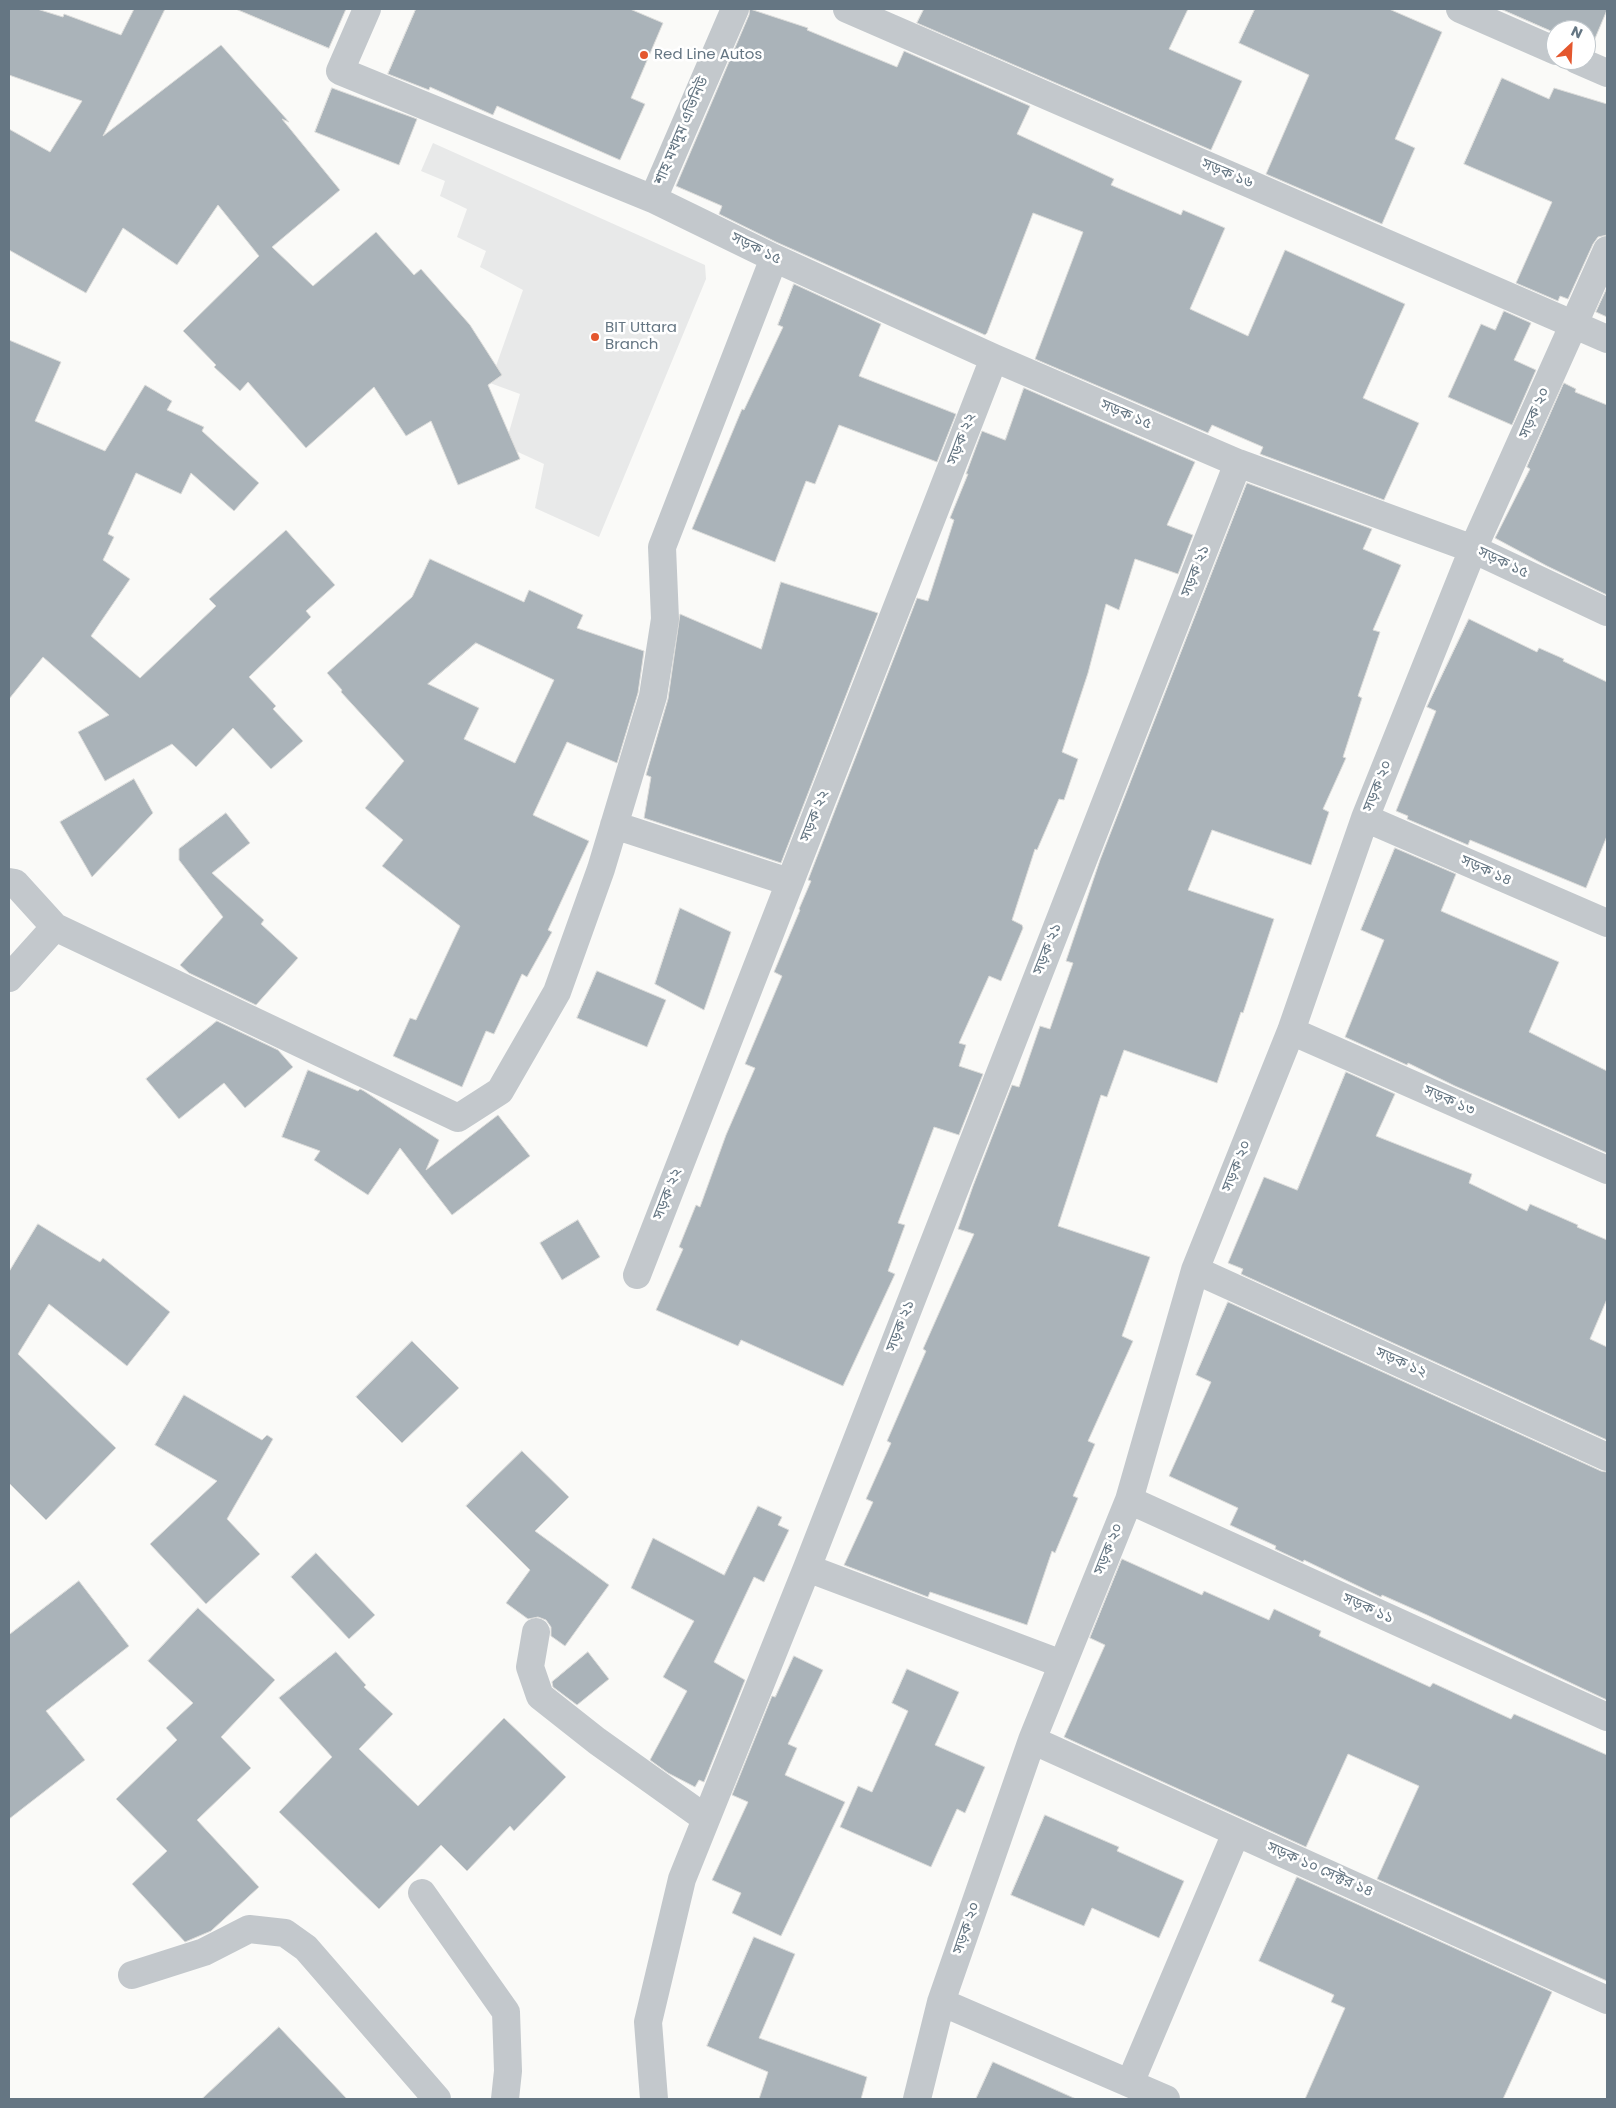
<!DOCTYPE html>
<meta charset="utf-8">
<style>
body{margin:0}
#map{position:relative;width:1616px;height:2108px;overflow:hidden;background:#fafaf8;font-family:Poppins,sans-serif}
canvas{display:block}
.frame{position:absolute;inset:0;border:10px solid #657683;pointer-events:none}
.north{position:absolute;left:1546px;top:20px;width:50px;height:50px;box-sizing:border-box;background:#fff;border:1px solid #c1c8cd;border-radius:50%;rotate:25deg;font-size:14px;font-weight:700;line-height:20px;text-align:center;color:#657683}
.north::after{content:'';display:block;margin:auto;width:18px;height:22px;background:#e4572e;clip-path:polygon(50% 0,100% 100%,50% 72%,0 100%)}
</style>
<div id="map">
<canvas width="1616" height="2108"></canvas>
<div class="frame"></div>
<div class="north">N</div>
</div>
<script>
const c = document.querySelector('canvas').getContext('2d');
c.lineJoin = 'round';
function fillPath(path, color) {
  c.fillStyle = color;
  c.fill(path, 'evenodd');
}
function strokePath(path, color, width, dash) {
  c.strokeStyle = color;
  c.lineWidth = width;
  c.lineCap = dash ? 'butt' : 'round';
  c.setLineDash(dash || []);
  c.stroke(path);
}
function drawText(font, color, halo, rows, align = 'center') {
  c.font = font + ' Poppins,"Noto Sans Bengali",sans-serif';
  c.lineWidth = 5;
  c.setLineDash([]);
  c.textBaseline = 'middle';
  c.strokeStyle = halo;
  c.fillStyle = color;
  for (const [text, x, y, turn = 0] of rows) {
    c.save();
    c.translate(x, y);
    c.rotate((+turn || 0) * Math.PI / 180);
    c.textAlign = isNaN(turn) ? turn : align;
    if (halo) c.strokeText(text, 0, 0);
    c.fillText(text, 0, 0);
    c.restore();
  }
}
fillPath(new Path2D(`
 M 433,143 L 705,265 L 706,279 L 599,537 L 535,508 L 544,464 L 505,446 L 520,394 L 490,383 L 523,290 L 480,267 L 486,251 L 457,237 L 467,209 L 440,196 L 445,181 L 421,171 Z`), '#e8e9e9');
const building = new Path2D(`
 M 9,9 L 37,9 L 63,17 L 64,14 L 121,35 L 134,9 L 165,9 L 103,136 L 221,45 L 289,122 L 282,119 L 340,190 L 272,247 L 313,286 L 376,232 L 414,275 L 421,269 L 470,325 L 502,375 L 488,385 L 520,459 L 458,485 L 431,421 L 406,436 L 374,387 L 306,448 L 248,382 L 240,391 L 214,367 L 216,365 L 183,331 L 259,256 L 218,205 L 177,265 L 123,228 L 86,293 L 9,250 L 9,129 L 50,152 L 82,101 L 9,75 Z
 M 236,9 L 346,9 L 329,48 Z
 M 416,9 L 630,9 L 663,23 L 631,98 L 645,104 L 620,160 L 497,106 L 493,115 L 430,87 L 429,90 L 388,74 Z
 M 750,9 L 808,28 L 807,30 L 897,67 L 904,51 L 1030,106 L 1017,134 L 1114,179 L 1111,185 L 1181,215 L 1183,210 L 1225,228 L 1190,309 L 1248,336 L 1285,250 L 1405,304 L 1363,398 L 1419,423 L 1384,500 L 1260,454 L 1263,447 L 1212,425 L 1208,433 L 1035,359 L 1083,232 L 1033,213 L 987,333 L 985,335 L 776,242 L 719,214 L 722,206 L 676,186 L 749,15 Z
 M 924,9 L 1188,9 L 1169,49 L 1242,81 L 1211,150 L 917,23 Z
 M 1255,9 L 1389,9 L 1442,32 L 1395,139 L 1415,148 L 1382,224 L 1266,174 L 1309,75 L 1239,43 Z
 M 1501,9 L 1607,9 L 1607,10 L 1591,48 L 1586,46 L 1586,30 L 1556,30 L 1556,33 Z
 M 1502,78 L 1549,99 L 1554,88 L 1607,104 L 1607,235 L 1598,237 L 1593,244 L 1568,299 L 1560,296 L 1558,301 L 1516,283 L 1552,202 L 1464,164 Z
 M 332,88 L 417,119 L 399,165 L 315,132 Z
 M 794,284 L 881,324 L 859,376 L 956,414 L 937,462 L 839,425 L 815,484 L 806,481 L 775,562 L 692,529 L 742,409 L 744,410 L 783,327 L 778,325 Z
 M 1607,288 L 1607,317 L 1596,312 Z
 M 1504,311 L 1531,323 L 1514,360 L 1536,370 L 1512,425 L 1448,397 L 1481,324 L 1495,330 Z
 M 9,340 L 61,362 L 35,421 L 105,451 L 145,385 L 172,401 L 167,410 L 204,427 L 202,431 L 259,483 L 234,511 L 191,473 L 181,494 L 136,473 L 108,534 L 114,537 L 103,560 L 130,579 L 91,636 L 140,678 L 216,606 L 209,599 L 286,530 L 335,585 L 306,611 L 311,617 L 249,677 L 276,706 L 273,709 L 303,741 L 271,769 L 233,728 L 196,767 L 172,744 L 105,781 L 78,732 L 109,715 L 43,657 L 9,699 Z
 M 1564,383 L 1576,389 L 1575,392 L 1607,405 L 1607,595 L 1547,566 L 1495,538 L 1530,469 L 1527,467 Z
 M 1024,388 L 1195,462 L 1167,525 L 1193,535 L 1178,574 L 1135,559 L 1119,610 L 1106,604 L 1088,673 L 1062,752 L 1078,759 L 1064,800 L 1059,799 L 1037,850 L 1035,849 L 1012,920 L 1022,925 L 1023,928 L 1001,981 L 989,976 L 959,1043 L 966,1045 L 959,1066 L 983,1074 L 959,1135 L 934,1127 L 898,1223 L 905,1225 L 888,1271 L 895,1274 L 843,1386 L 741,1340 L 738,1346 L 656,1310 L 683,1249 L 679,1247 L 696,1205 L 700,1207 L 726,1135 L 755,1068 L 745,1064 L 782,976 L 774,972 L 800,910 L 799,909 L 811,881 L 808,880 L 917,598 L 928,601 L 954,520 L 950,518 L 968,474 L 966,474 L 982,431 L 1005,440 Z
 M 1247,483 L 1372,529 L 1363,549 L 1401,565 L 1373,630 L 1380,632 L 1358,696 L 1362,698 L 1343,757 L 1346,758 L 1323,809 L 1329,812 L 1311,865 L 1212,830 L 1188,890 L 1274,919 L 1243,1013 L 1241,1012 L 1217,1083 L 1124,1050 L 1107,1097 L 1101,1095 L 1058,1226 L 1150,1257 L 1122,1336 L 1133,1341 L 1088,1441 L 1095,1444 L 1073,1496 L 1078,1498 L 1055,1553 L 1052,1551 L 1027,1625 L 930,1592 L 928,1597 L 844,1565 L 873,1502 L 866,1499 L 891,1443 L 887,1441 L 926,1351 L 923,1349 L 974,1234 L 958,1229 L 973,1186 L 1012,1085 L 1019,1087 L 1040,1026 L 1050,1029 L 1073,963 L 1066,961 L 1100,860 Z
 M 430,559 L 524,602 L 529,590 L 583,615 L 577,628 L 644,651 L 638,693 L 617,763 L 567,742 L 533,815 L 589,841 L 548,930 L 552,932 L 527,977 L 522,974 L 494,1034 L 486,1031 L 462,1087 L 393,1056 L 410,1018 L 416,1020 L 460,926 L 382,866 L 403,840 L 365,808 L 404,761 L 341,692 L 342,690 L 327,673 L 412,597 ZM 476,643 L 554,680 L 515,763 L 464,739 L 479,708 L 428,684 Z
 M 781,582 L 878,613 L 781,863 L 644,818 L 651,777 L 646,775 L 668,699 L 680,614 L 761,649 Z
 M 1469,619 L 1537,652 L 1539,648 L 1564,659 L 1563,661 L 1607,682 L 1607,836 L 1586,888 L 1470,840 L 1468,845 L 1407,819 L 1408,816 L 1396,811 L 1436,711 L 1427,707 Z
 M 134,779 L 153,813 L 92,877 L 60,822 Z
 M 226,813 L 250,843 L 212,873 L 264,920 L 261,924 L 298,958 L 256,1005 L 189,973 L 180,965 L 223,917 L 179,860 L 179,849 Z
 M 1395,848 L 1456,874 L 1441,911 L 1559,962 L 1529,1032 L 1607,1071 L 1607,1153 L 1455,1086 L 1408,1063 L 1407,1065 L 1345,1037 L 1384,940 L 1361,930 Z
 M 680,908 L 731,932 L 704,1010 L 655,984 Z
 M 597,971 L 666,1000 L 647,1047 L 577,1018 Z
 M 217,1021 L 278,1050 L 293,1067 L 245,1108 L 224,1083 L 179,1119 L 146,1079 Z
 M 308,1070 L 358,1091 L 360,1089 L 364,1091 L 439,1140 L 426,1170 L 498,1115 L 530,1156 L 452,1215 L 400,1148 L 368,1195 L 314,1160 L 320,1151 L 282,1137 Z
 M 1346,1072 L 1395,1094 L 1376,1136 L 1472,1174 L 1469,1183 L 1527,1211 L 1530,1204 L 1578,1225 L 1577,1227 L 1607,1240 L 1607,1299 L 1590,1339 L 1607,1347 L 1607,1440 L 1241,1274 L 1243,1269 L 1228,1263 L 1264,1177 L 1297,1190 Z
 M 578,1220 L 600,1257 L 562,1280 L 540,1243 Z
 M 38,1224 L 100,1262 L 103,1258 L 170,1312 L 127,1366 L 49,1304 L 18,1354 L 116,1448 L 46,1520 L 9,1483 L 9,1272 Z
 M 1228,1302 L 1601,1471 L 1607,1472 L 1607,1700 L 1427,1615 L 1382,1595 L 1381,1597 L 1304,1560 L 1303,1562 L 1275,1549 L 1276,1546 L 1230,1525 L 1238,1508 L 1169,1476 L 1211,1382 L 1196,1375 Z
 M 412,1341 L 459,1388 L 402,1443 L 356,1397 Z
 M 184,1395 L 262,1440 L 267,1435 L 273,1439 L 227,1519 L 260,1554 L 206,1604 L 150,1544 L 217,1481 L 155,1445 Z
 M 522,1451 L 569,1497 L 535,1531 L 609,1585 L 565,1646 L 551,1636 L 551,1627 L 546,1620 L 538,1617 L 528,1619 L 506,1603 L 530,1570 L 466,1506 Z
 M 758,1506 L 782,1517 L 778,1525 L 789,1530 L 764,1582 L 754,1577 L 714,1662 L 745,1680 L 704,1782 L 699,1780 L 695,1787 L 668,1773 L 650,1760 L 687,1691 L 663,1677 L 694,1621 L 631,1588 L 653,1538 L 724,1575 Z
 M 316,1553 L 375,1615 L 349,1639 L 291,1577 Z
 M 1122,1559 L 1202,1595 L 1204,1591 L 1269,1620 L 1274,1609 L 1321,1631 L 1319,1636 L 1430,1687 L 1433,1683 L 1511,1719 L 1514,1714 L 1607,1755 L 1607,1981 L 1377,1879 L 1419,1786 L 1348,1754 L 1306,1847 L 1064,1737 L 1105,1645 L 1090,1638 Z
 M 79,1581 L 129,1646 L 46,1711 L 85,1760 L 9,1819 L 9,1635 Z
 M 198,1608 L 275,1680 L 221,1737 L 251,1768 L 197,1820 L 259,1887 L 211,1931 L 185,1942 L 132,1884 L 167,1851 L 116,1799 L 177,1740 L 166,1728 L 193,1703 L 148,1661 Z
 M 336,1652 L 366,1685 L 364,1687 L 393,1714 L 359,1749 L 418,1806 L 504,1718 L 566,1777 L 514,1831 L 510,1826 L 467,1871 L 441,1845 L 379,1909 L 279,1812 L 332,1757 L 279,1698 Z
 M 588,1652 L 609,1679 L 577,1705 L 553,1687 L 552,1682 Z
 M 794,1656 L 823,1670 L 788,1744 L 797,1748 L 785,1775 L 845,1802 L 781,1936 L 732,1913 L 741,1893 L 712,1880 L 748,1802 L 732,1795 L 772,1696 L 775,1697 Z
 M 907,1669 L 959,1692 L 935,1745 L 985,1767 L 965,1813 L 957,1809 L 931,1867 L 840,1827 L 858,1786 L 872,1792 L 908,1711 L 892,1703 Z
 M 1045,1815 L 1119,1847 L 1117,1851 L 1184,1881 L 1159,1938 L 1092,1908 L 1084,1926 L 1011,1895 Z
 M 1297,1877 L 1552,1992 L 1503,2099 L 1305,2099 L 1345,2008 L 1331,2002 L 1334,1995 L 1259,1961 Z
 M 754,1937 L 795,1954 L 759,2038 L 867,2077 L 861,2099 L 759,2099 L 768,2072 L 707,2046 Z
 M 279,2027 L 347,2099 L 202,2099 Z
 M 993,2062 L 1076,2099 L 976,2099 Z`);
fillPath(building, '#aab3b9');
strokePath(building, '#dcdcda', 1);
strokePath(new Path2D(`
 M 367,9 L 340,71 L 653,199 L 774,258 L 994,358 L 1238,463 L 1473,549 L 1607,612
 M 847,9 L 1607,339
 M 1460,9 L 1556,51
 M 1577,60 L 1607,73
 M 653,199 L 735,9
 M 1365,818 L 1607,923
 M 614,825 L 789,882
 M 9,882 L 15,883 L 55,927 L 458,1118 L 500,1091 L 557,992 L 601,869 L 653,696 L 665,619 L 662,547 L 774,258
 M 9,978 L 55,927
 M 1291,1031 L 1607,1170
 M 1195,1270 L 1607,1457
 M 637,1275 L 994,358
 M 1129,1500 L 1607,1717
 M 807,1568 L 1062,1664
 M 536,1632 L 530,1667 L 540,1696 L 597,1741 L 705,1818
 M 1032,1740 L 1607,2000
 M 422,1893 L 506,2012 L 508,2071 L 505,2099
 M 132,1975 L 204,1952 L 249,1929 L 285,1933 L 306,1948 L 437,2099
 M 941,2002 L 1166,2099
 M 1130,2083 L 1236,1833
 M 654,2099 L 648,2022 L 682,1879 L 807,1568 L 1238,463
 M 917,2099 L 941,2002 L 1032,1740 L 1129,1500 L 1195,1270 L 1291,1031 L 1365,818 L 1473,549 L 1607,250`), '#c3c8cc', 28);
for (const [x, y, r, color] of [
 [644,55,5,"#e4572e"],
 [595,337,5,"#e4572e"]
]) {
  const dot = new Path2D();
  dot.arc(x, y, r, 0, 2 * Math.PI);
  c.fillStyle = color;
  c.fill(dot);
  strokePath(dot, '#fff', 2);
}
drawText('15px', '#657683', '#fff', [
 ["Red Line Autos",654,55],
 ["BIT Uttara",605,328],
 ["Branch",605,345]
], 'left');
drawText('15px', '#657683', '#fff', [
 ["শাহ মখদুম এভিনিউ",682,131,-67],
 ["সড়ক ১৬",1227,174,23],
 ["সড়ক ১৫",756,249,26],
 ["সড়ক ২০",1535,413,-66],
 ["সড়ক ১৫",1126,415,23],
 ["সড়ক ২২",962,439,-69],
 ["সড়ক ১৫",1503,563,25],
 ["সড়ক ২১",1196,571,-69],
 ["সড়ক ২০",1378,786,-68],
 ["সড়ক ২২",815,816,-69],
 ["সড়ক ১৪",1486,871,24],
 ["সড়ক ২১",1048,949,-69],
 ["সড়ক ১৩",1449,1101,24],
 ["সড়ক ২০",1237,1166,-68],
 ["সড়ক ২২",668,1194,-69],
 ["সড়ক ২১",901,1326,-69],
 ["সড়ক ১২",1401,1363,24],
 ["সড়ক ২০",1109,1549,-68],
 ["সড়ক ১১",1368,1609,24],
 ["সড়ক ১০ সেক্টর ১৪",1320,1870,24],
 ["সড়ক ২০",967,1928,-71]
]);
</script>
